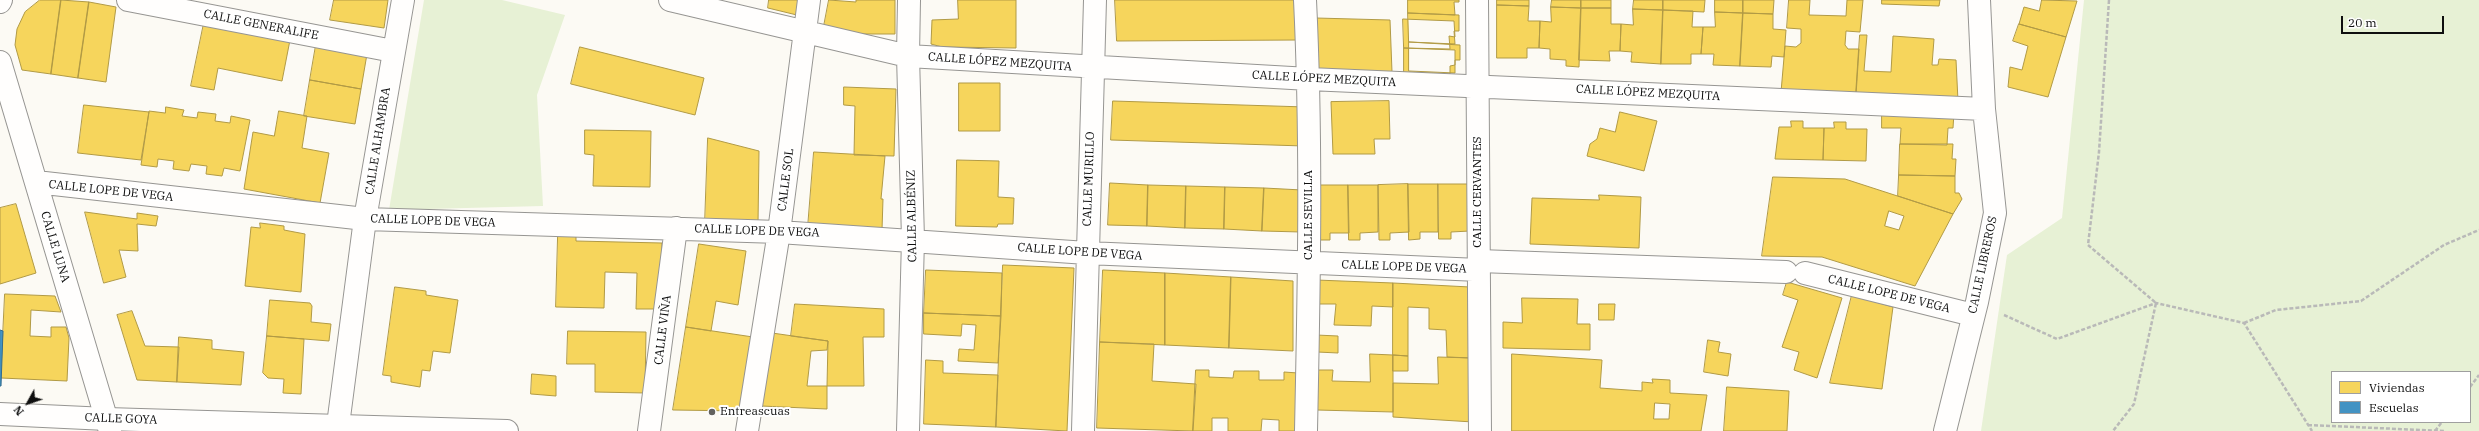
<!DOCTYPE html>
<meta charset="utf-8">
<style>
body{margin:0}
#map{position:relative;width:2479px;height:431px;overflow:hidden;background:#fcfaf4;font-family:"IBM Plex Serif",serif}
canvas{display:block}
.legend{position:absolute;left:2331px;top:371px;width:140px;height:52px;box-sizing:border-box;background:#fff;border:1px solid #9f9f9f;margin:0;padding:5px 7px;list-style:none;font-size:12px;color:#0f0f0f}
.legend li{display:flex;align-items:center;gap:8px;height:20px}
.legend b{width:20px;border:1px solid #9f9f9f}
.north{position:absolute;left:8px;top:383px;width:40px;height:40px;-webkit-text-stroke:3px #fff;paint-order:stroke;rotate:230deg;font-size:11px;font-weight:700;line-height:16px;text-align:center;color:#0f0f0f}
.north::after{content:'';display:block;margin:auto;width:14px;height:18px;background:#0f0f0f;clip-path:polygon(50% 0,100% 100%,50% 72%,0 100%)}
.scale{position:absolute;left:2341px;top:16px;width:103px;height:18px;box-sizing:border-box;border:2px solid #0f0f0f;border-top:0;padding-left:5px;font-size:12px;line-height:14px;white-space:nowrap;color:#0f0f0f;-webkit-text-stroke:3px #fff;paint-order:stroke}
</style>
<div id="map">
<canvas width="2479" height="431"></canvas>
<ul class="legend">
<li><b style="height:11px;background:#f6d55c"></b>Viviendas</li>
<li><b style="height:11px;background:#4393c3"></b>Escuelas</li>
</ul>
<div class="north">N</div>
<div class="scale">20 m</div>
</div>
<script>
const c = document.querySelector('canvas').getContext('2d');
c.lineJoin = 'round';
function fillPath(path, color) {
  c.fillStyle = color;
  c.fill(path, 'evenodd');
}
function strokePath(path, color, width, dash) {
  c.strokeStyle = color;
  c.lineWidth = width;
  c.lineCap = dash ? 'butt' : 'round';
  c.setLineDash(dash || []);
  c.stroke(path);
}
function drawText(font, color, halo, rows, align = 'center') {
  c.font = font + ' "IBM Plex Serif",serif';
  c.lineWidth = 4;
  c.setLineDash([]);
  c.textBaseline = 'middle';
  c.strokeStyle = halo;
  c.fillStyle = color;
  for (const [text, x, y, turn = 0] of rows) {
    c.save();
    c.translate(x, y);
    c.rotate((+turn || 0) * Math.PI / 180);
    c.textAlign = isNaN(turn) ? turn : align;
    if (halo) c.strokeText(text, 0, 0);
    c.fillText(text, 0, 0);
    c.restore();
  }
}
fillPath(new Path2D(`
 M 424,0 L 502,0 L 565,15 L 537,95 L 543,206 L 389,210 Z
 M 2084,0 L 2479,0 L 2479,431 L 1981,431 L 2007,255 L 2062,218 ZM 2332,372 L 2470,372 L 2470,422 L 2332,422 Z`), '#e7f1d5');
const homes = new Path2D(`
 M 40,0 L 61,0 L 51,74 L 22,70 L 15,45 L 17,29 L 25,12 Z
 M 61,0 L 89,2 L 78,78 L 51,74 Z
 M 334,0 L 388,0 L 384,28 L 330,20 Z
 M 769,0 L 803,0 L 801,16 L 768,8 Z
 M 829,0 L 856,2 L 856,0 L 895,0 L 895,34 L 856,34 L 824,26 Z
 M 958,0 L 1016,0 L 1016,48 L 942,47 L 931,44 L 932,20 L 958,19 Z
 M 1115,0 L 1299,0 L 1298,40 L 1117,41 Z
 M 1408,0 L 1459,0 L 1459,2 L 1454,2 L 1455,15 L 1408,13 Z
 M 1497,0 L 1529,0 L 1529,6 L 1497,5 Z
 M 1552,0 L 1581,0 L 1581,8 L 1551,7 Z
 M 1581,0 L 1611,0 L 1611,8 L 1581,8 Z
 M 1634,0 L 1663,0 L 1663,10 L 1633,9 Z
 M 1663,0 L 1705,0 L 1704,12 L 1663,10 Z
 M 1715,0 L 1743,0 L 1743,13 L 1715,12 Z
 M 1743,0 L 1774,0 L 1773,14 L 1743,13 Z
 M 1789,0 L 1810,0 L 1809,15 L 1846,16 L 1847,0 L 1863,0 L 1860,32 L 1846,31 L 1845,45 L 1848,49 L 1859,49 L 1856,95 L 1781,92 L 1785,46 L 1796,47 L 1801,43 L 1801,29 L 1787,28 Z
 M 1882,0 L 1940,0 L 1939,6 L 1882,4 Z
 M 2042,0 L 2077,1 L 2066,37 L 2019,24 L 2024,7 L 2039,11 Z
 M 89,2 L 116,7 L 106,82 L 78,78 Z
 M 1497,5 L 1529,6 L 1528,21 L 1540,21 L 1539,48 L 1527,48 L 1527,58 L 1497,58 Z
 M 1551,7 L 1581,8 L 1579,67 L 1566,66 L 1566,60 L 1550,59 L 1550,49 L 1539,48 L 1540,21 L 1551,22 Z
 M 1581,8 L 1611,8 L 1611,24 L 1621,24 L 1620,51 L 1609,51 L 1610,61 L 1579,60 Z
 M 1633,9 L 1663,10 L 1661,64 L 1631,62 L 1632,52 L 1620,51 L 1621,24 L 1633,25 Z
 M 1663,10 L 1693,11 L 1692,27 L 1703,27 L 1701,54 L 1691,54 L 1691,64 L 1661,64 Z
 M 1715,12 L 1743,13 L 1740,66 L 1713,65 L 1714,54 L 1701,54 L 1703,27 L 1715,27 Z
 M 1408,13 L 1459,15 L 1459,31 L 1454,31 L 1455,44 L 1409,42 Z
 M 1743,13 L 1773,14 L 1773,29 L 1786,30 L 1784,57 L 1772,56 L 1771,67 L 1740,66 Z
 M 1316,18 L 1390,20 L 1392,72 L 1317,69 Z
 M 1403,19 L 1454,21 L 1455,37 L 1449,36 L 1450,49 L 1404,48 Z
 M 204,23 L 290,40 L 282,81 L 218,68 L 214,90 L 191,86 Z
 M 2019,24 L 2066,37 L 2048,97 L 2008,87 L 2010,67 L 2022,70 L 2028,46 L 2013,41 Z
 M 1860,35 L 1867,35 L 1864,71 L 1891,72 L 1893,36 L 1934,39 L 1932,65 L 1938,65 L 1939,59 L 1956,60 L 1958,101 L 1856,95 Z
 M 1409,42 L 1460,45 L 1460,60 L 1455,60 L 1455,73 L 1409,71 Z
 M 316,45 L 367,54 L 361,89 L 310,80 Z
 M 580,47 L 704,78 L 695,115 L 571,84 Z
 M 1404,48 L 1455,50 L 1455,65 L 1450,66 L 1450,78 L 1404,77 Z
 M 310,80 L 361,89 L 355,124 L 304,116 Z
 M 959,83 L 1000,83 L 1000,131 L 959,131 Z
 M 844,87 L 896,89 L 894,156 L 854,155 L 855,106 L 844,105 Z
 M 1113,101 L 1306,107 L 1304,146 L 1111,140 Z
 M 1389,101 L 1390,139 L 1374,139 L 1375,154 L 1333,154 L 1331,102 Z
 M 84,105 L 149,112 L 141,160 L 78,153 Z
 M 166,107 L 184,110 L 182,116 L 197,118 L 198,112 L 216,114 L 215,121 L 230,123 L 231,116 L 250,120 L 240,171 L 224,168 L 222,176 L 206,174 L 207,166 L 191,164 L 189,171 L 173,169 L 174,161 L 158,159 L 157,167 L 141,165 L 149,111 L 165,113 Z
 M 279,111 L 307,116 L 302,148 L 329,153 L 320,203 L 244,189 L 253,132 L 274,136 Z
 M 1620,112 L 1657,121 L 1644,171 L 1587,156 L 1590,144 L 1597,139 L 1600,128 L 1615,132 Z
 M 1882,112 L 1954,113 L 1953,128 L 1948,128 L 1947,145 L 1900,144 L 1901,128 L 1882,128 Z
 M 1791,121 L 1803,121 L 1803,128 L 1824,128 L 1823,160 L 1775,159 L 1779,127 L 1791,127 Z
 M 1834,122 L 1846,122 L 1846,129 L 1867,129 L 1866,161 L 1823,160 L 1824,128 L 1834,128 Z
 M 585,130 L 651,131 L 650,187 L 593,186 L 594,155 L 585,154 Z
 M 708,138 L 759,151 L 758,224 L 705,223 Z
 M 1900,144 L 1953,144 L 1952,159 L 1956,159 L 1955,176 L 1899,175 Z
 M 814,152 L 885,156 L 881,199 L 883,199 L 882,230 L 808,227 Z
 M 957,160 L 999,161 L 998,197 L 1014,198 L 1013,224 L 998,224 L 997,227 L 956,226 Z
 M 1899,175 L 1955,176 L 1955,193 L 1959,193 L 1962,199 L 1953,214 L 1898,196 Z
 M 1773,177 L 1845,179 L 1953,214 L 1915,286 L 1822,257 L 1762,256 ZM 1889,211 L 1904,216 L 1899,230 L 1885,226 Z
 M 1110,183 L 1148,185 L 1147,226 L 1108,225 Z
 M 1408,184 L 1409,232 L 1390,233 L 1390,240 L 1379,240 L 1378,185 Z
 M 1408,184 L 1438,184 L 1438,232 L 1420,232 L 1420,239 L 1409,240 Z
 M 1438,184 L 1469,184 L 1470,231 L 1451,232 L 1451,239 L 1439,239 Z
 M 1148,185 L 1186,186 L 1185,228 L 1147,226 Z
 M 1317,185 L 1348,185 L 1349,233 L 1330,233 L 1330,240 L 1318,240 Z
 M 1348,185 L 1378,185 L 1378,232 L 1360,233 L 1360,240 L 1349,240 Z
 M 1186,186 L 1225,187 L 1224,229 L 1185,228 Z
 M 1225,187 L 1264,188 L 1262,231 L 1224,229 Z
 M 1264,188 L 1302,190 L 1301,232 L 1262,231 Z
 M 1599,195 L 1641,197 L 1639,248 L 1530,244 L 1532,198 L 1599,200 Z
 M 16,204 L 36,273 L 0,284 L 0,208 Z
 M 85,212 L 137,219 L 137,213 L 158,216 L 156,226 L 137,224 L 138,251 L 119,250 L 126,277 L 104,283 Z
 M 260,223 L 284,226 L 284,230 L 305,234 L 301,292 L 245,286 L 251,227 L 260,228 Z
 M 558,236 L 576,236 L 576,241 L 662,243 L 660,309 L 636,309 L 637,273 L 605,272 L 604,308 L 556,307 Z
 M 699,244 L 746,251 L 738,305 L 716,301 L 711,331 L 686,327 Z
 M 1003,265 L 1074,268 L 1067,431 L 996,427 Z
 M 926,270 L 1002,273 L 1001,316 L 924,313 Z
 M 1103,270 L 1165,273 L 1165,345 L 1100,342 Z
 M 1165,273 L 1231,277 L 1229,348 L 1165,345 Z
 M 1231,277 L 1293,281 L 1293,351 L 1229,348 Z
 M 1316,280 L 1393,283 L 1393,307 L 1372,306 L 1371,326 L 1334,325 L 1336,304 L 1317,304 Z
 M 1787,282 L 1842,298 L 1817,378 L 1794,370 L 1799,352 L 1782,347 L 1798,300 L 1783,295 Z
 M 1393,283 L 1470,287 L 1472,358 L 1447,357 L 1446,330 L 1429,329 L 1429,308 L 1408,307 L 1408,356 L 1393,355 Z
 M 395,287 L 426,291 L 426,295 L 458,300 L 450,353 L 433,351 L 430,371 L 422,370 L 420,387 L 391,382 L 391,376 L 383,375 Z
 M 5,294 L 55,296 L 61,312 L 31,310 L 30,336 L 51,337 L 51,327 L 66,327 L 69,338 L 67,381 L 1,378 Z
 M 1852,295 L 1893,307 L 1882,389 L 1830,383 Z
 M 1522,298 L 1578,299 L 1577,324 L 1590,324 L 1590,350 L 1503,348 L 1503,322 L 1522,323 Z
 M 270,300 L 310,303 L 312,306 L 311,322 L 331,324 L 329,341 L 267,336 Z
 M 795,304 L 884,309 L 884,337 L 863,337 L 864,386 L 827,386 L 828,341 L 791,336 Z
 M 1599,304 L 1615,304 L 1614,320 L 1599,320 Z
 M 132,311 L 145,346 L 179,347 L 177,382 L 137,380 L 117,315 Z
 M 924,313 L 1001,316 L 998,363 L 958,361 L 959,349 L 974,350 L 976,325 L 962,324 L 961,336 L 924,334 Z
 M 686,327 L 753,337 L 740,411 L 673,410 Z
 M 568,331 L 646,332 L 645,393 L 595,392 L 595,364 L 567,364 Z
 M 772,333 L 828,341 L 827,350 L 811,351 L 807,386 L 827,386 L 827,409 L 761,406 Z
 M 1316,335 L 1338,336 L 1338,353 L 1317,352 Z
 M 267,336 L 304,339 L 301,394 L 283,393 L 284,379 L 268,378 L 263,373 Z
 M 179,337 L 212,340 L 212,349 L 244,352 L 241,385 L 177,382 Z
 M 1708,340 L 1720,342 L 1718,352 L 1731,354 L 1728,376 L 1704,372 Z
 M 1100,342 L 1154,344 L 1152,381 L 1196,384 L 1193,431 L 1097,428 Z
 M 1370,354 L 1393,355 L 1393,412 L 1317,410 L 1317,370 L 1333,370 L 1332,381 L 1370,382 Z
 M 1512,354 L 1602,360 L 1600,388 L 1642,391 L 1642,382 L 1653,383 L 1652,379 L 1670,380 L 1670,393 L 1707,395 L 1701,431 L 1512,431 ZM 1655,403 L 1670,404 L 1669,419 L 1654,419 Z
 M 1393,355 L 1408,356 L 1408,371 L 1393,371 Z
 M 1438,357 L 1472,358 L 1473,422 L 1393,417 L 1393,383 L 1438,384 Z
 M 926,360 L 943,361 L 943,373 L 998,375 L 996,427 L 924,424 Z
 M 1196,370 L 1209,370 L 1209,377 L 1233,378 L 1234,371 L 1259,371 L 1259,380 L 1284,380 L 1284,372 L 1298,373 L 1296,431 L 1279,431 L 1279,420 L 1262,419 L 1261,431 L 1228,431 L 1228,418 L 1212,418 L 1212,431 L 1193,431 Z
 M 532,374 L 556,376 L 556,396 L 531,394 Z
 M 1727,387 L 1789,391 L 1787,431 L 1724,431 Z`);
fillPath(homes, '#f6d55c');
strokePath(homes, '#b19a45', 1);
const schools = new Path2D(`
 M 0,330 L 3,331 L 1,386 L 0,386 Z`);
fillPath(schools, '#4393c3');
strokePath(schools, '#336b8d', 1);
const pedestrian = new Path2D(`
 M 1479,261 L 1786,272
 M 1805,273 L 1973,315`);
const minor = new Path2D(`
 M 128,0 L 393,51
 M 670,0 L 908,56 L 1309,79 L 1984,109
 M 1305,0 C 1312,144 1309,287 1306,431
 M 1477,0 L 1480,431
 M 0,2 L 1,0
 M 0,62 L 110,431
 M 36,182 L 365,219 L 779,232 L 1087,253 L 1479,270
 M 338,425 L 365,219 L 403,0
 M 649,431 L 676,228
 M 747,431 L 779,232 L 809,0
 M 908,431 L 913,239 L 908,56 L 909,0
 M 1083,431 L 1095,0
 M 1945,431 L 1977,302 L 1995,213 L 1984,109 L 1979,0`);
const tertiary = new Path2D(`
 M 0,414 L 107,419 L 507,431`);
strokePath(pedestrian, '#969592', 24);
strokePath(minor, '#969592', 24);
strokePath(tertiary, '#969592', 24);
strokePath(new Path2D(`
 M 2109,0 L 2099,152 L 2088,245 L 2156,303 L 2134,404 L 2113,431
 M 2004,315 L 2057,339 L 2156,303 L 2244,323 L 2312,431
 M 2244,323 L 2276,310 L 2361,301 L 2444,245 L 2479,230
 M 2470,387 L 2479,375
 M 2308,425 L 2444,431
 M 2435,431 L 2442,422`), '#b9b9b8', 2.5, [4, 2]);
strokePath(pedestrian, '#fffefd', 22);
strokePath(minor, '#fffefd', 22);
strokePath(tertiary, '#fffefd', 22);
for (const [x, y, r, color] of [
 [712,412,4,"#62615f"]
]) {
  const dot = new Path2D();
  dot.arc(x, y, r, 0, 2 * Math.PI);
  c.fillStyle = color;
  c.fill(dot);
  strokePath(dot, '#fff', 1.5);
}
drawText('12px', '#0f0f0f', '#fff', [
 ["CALLE GENERALIFE",261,25,11],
 ["CALLE LÓPEZ MEZQUITA",1000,62,4],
 ["CALLE LÓPEZ MEZQUITA",1324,79,3],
 ["CALLE LÓPEZ MEZQUITA",1648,93,3],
 ["CALLE ALHAMBRA",378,141,-81],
 ["CALLE MURILLO",1089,179,-88],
 ["CALLE SOL",786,180,-83],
 ["CALLE LOPE DE VEGA",111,191,6],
 ["CALLE CERVANTES",1478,192,-90],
 ["CALLE SEVILLA",1309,215,-90],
 ["CALLE ALBÉNIZ",912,216,-91],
 ["CALLE LOPE DE VEGA",433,221,2],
 ["CALLE LOPE DE VEGA",757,231,2],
 ["CALLE LUNA",55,247,73],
 ["CALLE LOPE DE VEGA",1080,252,4],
 ["CALLE LIBREROS",1983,265,-78],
 ["CALLE LOPE DE VEGA",1404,267,2],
 ["CALLE LOPE DE VEGA",1889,294,14],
 ["CALLE VIÑA",663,330,-83],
 ["CALLE GOYA",121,419,2]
]);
drawText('12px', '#0f0f0f', '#fff', [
 ["Entreascuas",720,412]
], 'left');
</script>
